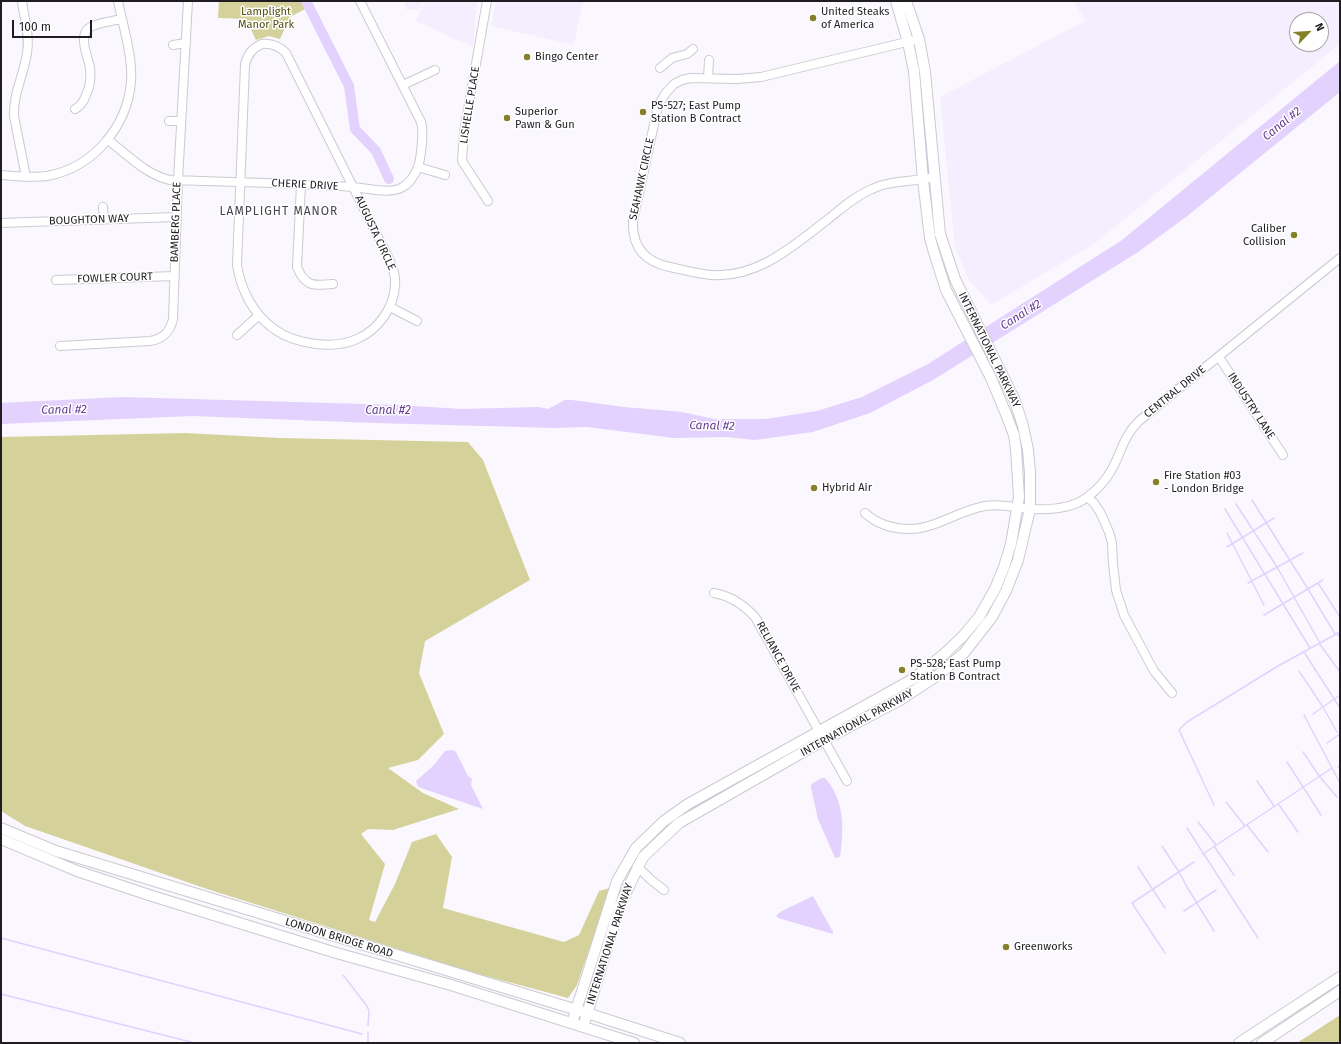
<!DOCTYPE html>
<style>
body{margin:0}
#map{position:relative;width:1341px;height:1044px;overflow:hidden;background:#faf8fe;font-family:"Fira Sans",sans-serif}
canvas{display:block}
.frame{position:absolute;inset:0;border:2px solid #1f1d21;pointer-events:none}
.north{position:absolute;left:1289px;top:12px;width:40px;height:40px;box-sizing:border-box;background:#fff;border:1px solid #a5a5a6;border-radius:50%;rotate:65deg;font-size:11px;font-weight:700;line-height:16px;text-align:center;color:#1f1d21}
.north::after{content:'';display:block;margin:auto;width:14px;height:18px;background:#868128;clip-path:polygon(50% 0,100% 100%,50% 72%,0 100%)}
.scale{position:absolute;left:12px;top:20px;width:80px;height:18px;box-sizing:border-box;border:2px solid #1f1d21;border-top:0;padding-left:5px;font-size:12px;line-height:14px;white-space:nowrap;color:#1f1d21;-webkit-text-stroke:3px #fff;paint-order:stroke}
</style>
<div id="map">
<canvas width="1341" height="1044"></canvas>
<div class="frame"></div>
<div class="north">N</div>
<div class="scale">100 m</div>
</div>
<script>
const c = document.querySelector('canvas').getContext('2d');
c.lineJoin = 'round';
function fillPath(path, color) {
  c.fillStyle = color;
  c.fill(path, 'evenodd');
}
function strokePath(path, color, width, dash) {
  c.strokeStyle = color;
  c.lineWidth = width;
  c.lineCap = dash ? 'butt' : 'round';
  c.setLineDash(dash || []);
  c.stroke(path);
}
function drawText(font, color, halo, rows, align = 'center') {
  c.font = font + ' "Fira Sans",sans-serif';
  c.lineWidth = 3;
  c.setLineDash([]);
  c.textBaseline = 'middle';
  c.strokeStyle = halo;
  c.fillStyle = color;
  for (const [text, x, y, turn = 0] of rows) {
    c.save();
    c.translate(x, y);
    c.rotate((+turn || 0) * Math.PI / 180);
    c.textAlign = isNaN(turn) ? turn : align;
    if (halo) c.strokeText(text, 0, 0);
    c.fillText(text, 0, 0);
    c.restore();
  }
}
fillPath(new Path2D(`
 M 403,1 L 423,1 L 420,9 L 407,10 Z
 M 425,1 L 477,1 L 473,47 L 416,21 Z
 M 496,1 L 583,1 L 574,45 L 491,26 Z
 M 1074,1 L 1340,1 L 1340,44 L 1094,244 L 991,305 L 969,280 L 955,247 L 940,97 L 1085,21 ZM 1297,20 L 1321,20 L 1321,44 L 1297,44 Z`), '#f5eeff');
fillPath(new Path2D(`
 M 219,1 L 302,1 L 307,8 L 290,17 L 280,39 L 269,36 L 256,40 L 246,19 L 218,18 Z
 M 185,433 L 280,438 L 468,442 L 483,460 L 530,580 L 425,641 L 419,673 L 444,734 L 418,760 L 388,768 L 423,793 L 459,809 L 393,830 L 368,829 L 361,834 L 385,864 L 369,920 L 375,922 L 395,884 L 412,842 L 436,834 L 452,857 L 443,908 L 564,942 L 579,935 L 599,891 L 610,888 L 577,985 L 568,998 L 471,972 L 207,889 L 25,826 L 1,811 L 1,437 Z
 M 1340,1015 L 1340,1043 L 1297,1043 Z`), '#d4d29a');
fillPath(new Path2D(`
 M 1340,61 L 1340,92 L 1186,217 L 1138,252 L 933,380 L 870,413 L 813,432 L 755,440 L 727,437 L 674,438 L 587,427 L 556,428 L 375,423 L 192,416 L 1,424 L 1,403 L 122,397 L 398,405 L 461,409 L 539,407 L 548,409 L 565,400 L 572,400 L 624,407 L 682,412 L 714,419 L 766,419 L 817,411 L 862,397 L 928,364 L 1122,240 Z
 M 453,750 L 456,752 L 468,776 L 472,779 L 471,785 L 483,809 L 418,787 L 416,781 L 433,766 L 445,751 Z
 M 822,778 L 825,778 C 845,800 844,830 840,857 L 835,858 L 818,819 L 811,788 L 811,785 L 813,783 Z
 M 813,896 L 833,932 L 833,934 L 778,918 L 776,916 L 780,912 Z`), '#e3d1fe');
strokePath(new Path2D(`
 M 1252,500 L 1308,589 L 1335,634
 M 1236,504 L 1277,567 L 1320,643
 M 1225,509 L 1310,648
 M 1227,533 L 1264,605
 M 1227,547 L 1274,518
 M 1248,583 L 1303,553
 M 1318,583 L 1340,617
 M 1264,615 L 1323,580
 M 1337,633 L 1340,638
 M 1319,643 L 1340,672
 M 1304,652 L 1340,708
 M 1299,671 L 1323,707 L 1337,732
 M 1313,714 L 1340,695
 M 1304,715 L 1340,783
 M 1327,743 L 1340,734
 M 1303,752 L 1320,777 L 1337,797
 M 1287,762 L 1321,815
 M 1338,767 L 1340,766
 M 1257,781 L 1274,806
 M 1226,802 L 1245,826
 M 1214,805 L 1179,730 L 1187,722 L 1278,666 L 1340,632
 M 1279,805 L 1298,832
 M 1198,822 L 1216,845
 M 1247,825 L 1268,852
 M 1187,828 L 1258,938
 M 1162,846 L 1179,872 L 1187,887 L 1214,931
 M 1214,846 L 1234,875
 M 1203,854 L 1332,768
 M 1138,867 L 1165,908
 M 1184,911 L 1216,890
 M 1,938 L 362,1034
 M 1165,953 L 1132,903 L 1194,862
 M 343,975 L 367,1006 L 369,1011 L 368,1026
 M 1,994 L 195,1043
 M 368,1032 L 368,1043`), '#e3d1fe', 1.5);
strokePath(new Path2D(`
 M 306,1 L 349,86 L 355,129 L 376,151 L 389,179`), '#e3d1fe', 10);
const minor = new Path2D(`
 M 22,1 C 24,18 30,35 27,53 C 24,75 13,93 14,116 L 26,177
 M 487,1 L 464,132 L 462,161 L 488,201
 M 919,39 L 761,77 L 737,79 L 691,78 L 682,80 L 674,84 L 665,94 L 658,106 L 633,221 C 632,247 645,262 670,267 C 684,270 698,274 712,275 C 758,278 793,246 827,220 C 841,209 855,196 872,189 C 890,180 914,182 934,177
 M 262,44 C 272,43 279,46 286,53 L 390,261 C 393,269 396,276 395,285 C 394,308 378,330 357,339 C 333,350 295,344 274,329 C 253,314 241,290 237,265 L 245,65 C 247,55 252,48 262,44 Z
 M 173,45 L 186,43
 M 660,68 L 672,58 L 687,54 L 693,49
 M 708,78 L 709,60
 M 403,85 L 435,70
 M 75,109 C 81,106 84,101 86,95 C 90,87 91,77 90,68 C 88,57 78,36 89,28 C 96,23 113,21 122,19
 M 169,121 L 181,121
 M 108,140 C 127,154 146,175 170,180 C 231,182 292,183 353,187 C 366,188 389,194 401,188 C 409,184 415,175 418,167 C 421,158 424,131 421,122 L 360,1
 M 418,167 L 445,175
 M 1,175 C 16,176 31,178 47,176 C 92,168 127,128 131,82 C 133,57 123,26 118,1
 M 301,185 L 297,267 C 305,287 314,286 333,284
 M 103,207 L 104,219
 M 1,223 L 176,217
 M 56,280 L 175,276
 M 390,307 L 417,321
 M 237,335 L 259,315
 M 60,346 L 150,341 C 163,339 170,332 173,319 L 178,180 L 188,1
 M 1219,357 L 1283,455
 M 1087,497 L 1094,503 L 1100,512 L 1109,532 L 1112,543 L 1113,564 L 1116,590 L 1124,615 L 1154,671 L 1172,693
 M 865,513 C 877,524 894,529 910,529 C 935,529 960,510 985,506 C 1001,503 1015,508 1031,509 C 1050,510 1071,509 1086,498 C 1096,491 1105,481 1111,471 C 1122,452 1122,438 1139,421 L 1340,258
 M 714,593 C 731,596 743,604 755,617 L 847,781
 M 637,866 L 650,879 L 664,890`);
const major = new Path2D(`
 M 1,828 L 56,851 L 587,1013 L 680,1043
 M 1,839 L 77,871 L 149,895 L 333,952 L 451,985 L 634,1043
 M 572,1023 L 617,881 L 636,848 L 664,821 L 688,804 L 913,679 L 943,655 L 963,636 L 979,617 L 995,589 L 1004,567 L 1011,544 L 1019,497 L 1016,449 L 1014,435 L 1006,414 L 991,378 L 946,290 L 933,249 L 930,238 L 923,180 L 914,71 L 908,42 L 896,1
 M 583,1027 L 620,905 L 643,857 L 679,823 L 824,740 L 900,700 L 938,675 L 964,653 L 992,617 L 1006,591 L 1018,560 L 1030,509 L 1030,473 L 1028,450 L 1023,426 L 1015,401 L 955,279 L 940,234 L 925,72 L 919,39 L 906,1
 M 1239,1043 L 1340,977
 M 1262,1043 L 1340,991`);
strokePath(minor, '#ccc9d2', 10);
strokePath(major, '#ccc9d2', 12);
strokePath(minor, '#fff', 8);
strokePath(major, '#fff', 10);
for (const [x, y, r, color] of [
 [813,18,4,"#868128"],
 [527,57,4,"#868128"],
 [643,112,4,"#868128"],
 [507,118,4,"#868128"],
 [1294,235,4,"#868128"],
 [1156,482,4,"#868128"],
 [814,488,4,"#868128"],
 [902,670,4,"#868128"],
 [1006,947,4,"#868128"]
]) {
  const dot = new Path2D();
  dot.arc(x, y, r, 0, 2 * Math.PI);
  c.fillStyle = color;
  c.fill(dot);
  strokePath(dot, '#fff', 1.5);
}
drawText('11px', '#524e0d', '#fff', [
 ["Lamplight",266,12],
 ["Manor Park",266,25]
]);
drawText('11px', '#1f1d21', '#fff', [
 ["United Steaks",821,12],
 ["of America",821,25],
 ["Bingo Center",535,57],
 ["PS-527; East Pump",651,106],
 ["Station B Contract",651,119],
 ["Superior",515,112],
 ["Pawn & Gun",515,125],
 ["Caliber",1286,229,"right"],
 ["Collision",1286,242,"right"],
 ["Fire Station #03",1164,476],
 ["- London Bridge",1164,489],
 ["Hybrid Air",822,488],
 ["PS-528; East Pump",910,664],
 ["Station B Contract",910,677],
 ["Greenworks",1014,947]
], 'left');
drawText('11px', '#1f1d21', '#fff', [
 ["LISHELLE PLACE",470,105,-81],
 ["SEAHAWK CIRCLE",642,179,-78],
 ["CHERIE DRIVE",305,185,3],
 ["BOUGHTON WAY",89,220,-2],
 ["BAMBERG PLACE",176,222,-88],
 ["AUGUSTA CIRCLE",375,233,65],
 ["FOWLER COURT",115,278,-2],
 ["INTERNATIONAL PARKWAY",989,350,64],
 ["CENTRAL DRIVE",1175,392,-39],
 ["INDUSTRY LANE",1251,406,57],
 ["RELIANCE DRIVE",778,657,61],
 ["INTERNATIONAL PARKWAY",857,723,-29],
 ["LONDON BRIDGE ROAD",339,938,17],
 ["INTERNATIONAL PARKWAY",610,944,-72]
]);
drawText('italic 12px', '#673e92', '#fff', [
 ["Canal #2",1282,124,-39],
 ["Canal #2",1021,315,-32],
 ["Canal #2",64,410,-1],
 ["Canal #2",388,411],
 ["Canal #2",712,426,1]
]);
c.letterSpacing = '1px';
drawText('12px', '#47444b', '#fff', [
 ["LAMPLIGHT MANOR",279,212]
]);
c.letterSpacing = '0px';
</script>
